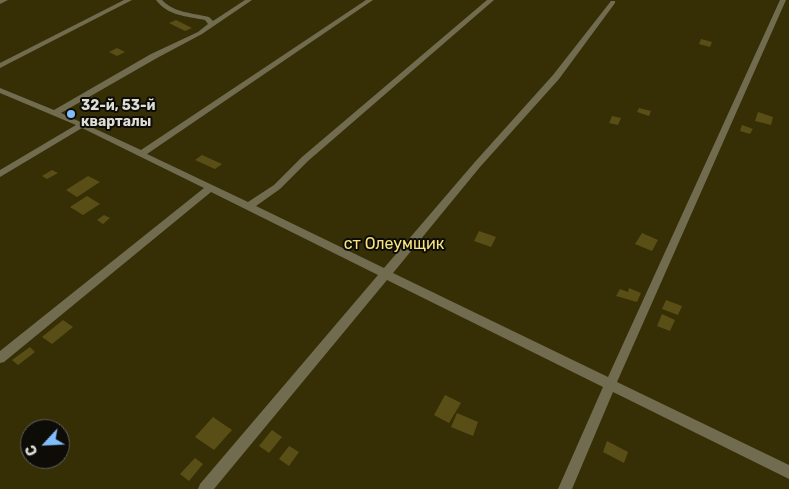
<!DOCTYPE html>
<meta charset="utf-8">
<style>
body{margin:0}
#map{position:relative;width:789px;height:489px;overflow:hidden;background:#252317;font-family:Rubik,sans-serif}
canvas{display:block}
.north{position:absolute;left:20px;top:419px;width:50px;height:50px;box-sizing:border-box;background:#0d0c07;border:1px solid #61605a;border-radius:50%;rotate:245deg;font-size:14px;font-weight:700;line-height:20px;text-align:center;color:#dfded6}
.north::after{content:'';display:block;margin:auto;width:18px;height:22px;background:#81bdfa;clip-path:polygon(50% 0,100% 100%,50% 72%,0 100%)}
</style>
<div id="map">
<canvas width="789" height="489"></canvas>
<div class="north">С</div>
</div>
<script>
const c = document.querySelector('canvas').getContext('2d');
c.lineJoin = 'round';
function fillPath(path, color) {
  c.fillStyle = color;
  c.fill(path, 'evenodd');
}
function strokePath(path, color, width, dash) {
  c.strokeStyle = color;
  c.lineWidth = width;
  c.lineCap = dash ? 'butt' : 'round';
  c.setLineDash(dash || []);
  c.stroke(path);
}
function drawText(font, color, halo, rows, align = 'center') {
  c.font = font + ' Rubik,sans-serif';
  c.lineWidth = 4;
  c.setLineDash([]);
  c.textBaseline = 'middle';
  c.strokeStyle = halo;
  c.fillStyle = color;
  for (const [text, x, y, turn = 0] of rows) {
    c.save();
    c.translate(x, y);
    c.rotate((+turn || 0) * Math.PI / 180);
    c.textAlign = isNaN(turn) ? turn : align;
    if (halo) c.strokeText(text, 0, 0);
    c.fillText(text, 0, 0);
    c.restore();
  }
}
fillPath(new Path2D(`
 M 0,0 L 789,0 L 789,489 L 0,489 ZM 30,429 L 60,429 L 60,459 L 30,459 Z`), '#362e05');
fillPath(new Path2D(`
 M 176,20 L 192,28 L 185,31 L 169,23 Z
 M 701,39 L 712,42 L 710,47 L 699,44 Z
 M 117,48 L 125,52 L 117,56 L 109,52 Z
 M 639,108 L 651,111 L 649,116 L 637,112 Z
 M 758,112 L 773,117 L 771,125 L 755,121 Z
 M 612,116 L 621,118 L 618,125 L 609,123 Z
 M 742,125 L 753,129 L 750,134 L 740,131 Z
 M 202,155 L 222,164 L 215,169 L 195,160 Z
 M 52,170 L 58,173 L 47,179 L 42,176 Z
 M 88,176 L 100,182 L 77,197 L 66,190 Z
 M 87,196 L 100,204 L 83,215 L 70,207 Z
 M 104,215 L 110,218 L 103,224 L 97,220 Z
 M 479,231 L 496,237 L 491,247 L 474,241 Z
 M 642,233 L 658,240 L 652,251 L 635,244 Z
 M 629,288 L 641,293 L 637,302 L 616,296 L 620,289 L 628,292 Z
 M 666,300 L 682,306 L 678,315 L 662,309 Z
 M 662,314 L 675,320 L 670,331 L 657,326 Z
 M 63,320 L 73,327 L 52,344 L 42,337 Z
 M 30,347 L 35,352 L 18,365 L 12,360 Z
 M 445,395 L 461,403 L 449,423 L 434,415 Z
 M 457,413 L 478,422 L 473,436 L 451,427 Z
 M 213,417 L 232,430 L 214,450 L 195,437 Z
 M 272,430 L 282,437 L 269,453 L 259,446 Z
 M 607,441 L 628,452 L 624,463 L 603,452 Z
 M 289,446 L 299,452 L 289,466 L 279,459 Z
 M 195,458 L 203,464 L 189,481 L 180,474 Z`), '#594f16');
fillPath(new Path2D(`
 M 0,0 L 8,0 L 0,4 Z
 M 124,0 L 132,0 L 0,68 L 0,63 Z
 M 156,0 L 162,0 C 174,13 193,13 209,17 L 213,21 L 245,0 L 252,0 L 202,34 L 157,58 L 61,113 L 141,150 L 366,0 L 373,0 L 147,154 L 248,202 L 274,185 L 302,157 L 487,0 L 494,0 L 308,161 L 280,189 L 256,206 L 384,268 L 474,163 L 553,75 L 611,1 L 615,1 L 615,3 L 559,79 L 480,167 L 393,273 L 608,377 L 780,0 L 786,0 L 617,382 L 789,465 L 789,479 L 613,392 L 572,489 L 558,489 L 603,387 L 387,280 L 214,489 L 198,489 L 200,484 L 378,275 L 211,192 L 4,362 L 0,363 L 0,351 L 204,188 L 82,128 L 0,177 L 0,170 L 76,125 L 0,93 L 0,88 L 54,110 L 151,54 L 198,32 L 208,24 L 205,20 C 186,16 168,16 156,0 Z`), '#716c4f');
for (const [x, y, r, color] of [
 [71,114,5,"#81bdfa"]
]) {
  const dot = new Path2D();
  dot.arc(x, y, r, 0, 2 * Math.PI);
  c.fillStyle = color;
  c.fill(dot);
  strokePath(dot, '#0d0c07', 2);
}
drawText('bold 14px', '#dfded6', '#0d0c07', [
 ["32-й, 53-й",81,106],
 ["кварталы",81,122]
], 'left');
drawText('16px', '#f7e47e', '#0d0c07', [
 ["ст Олеумщик",394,244]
]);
</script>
